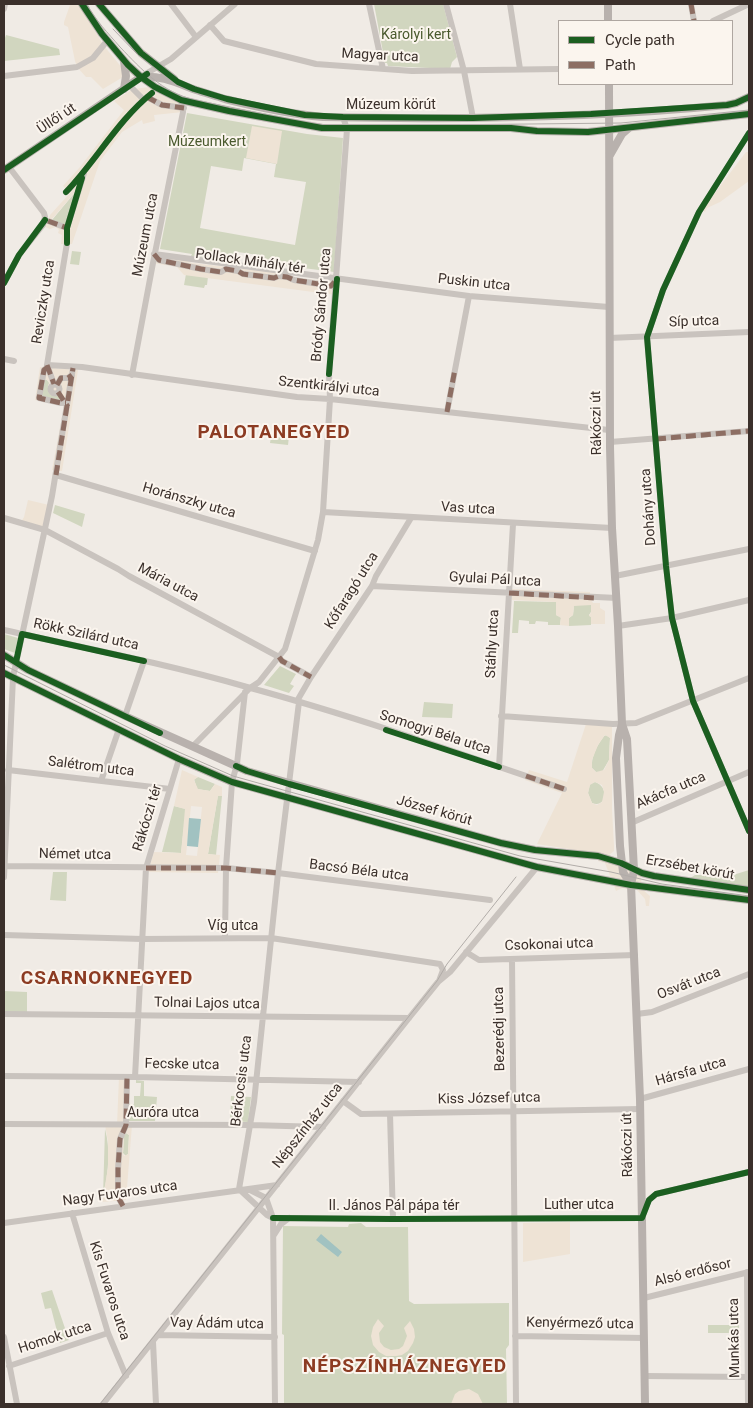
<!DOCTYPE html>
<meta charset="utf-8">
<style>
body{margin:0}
#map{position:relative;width:753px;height:1408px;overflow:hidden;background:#f0ebe5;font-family:Roboto,sans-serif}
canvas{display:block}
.frame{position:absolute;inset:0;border:5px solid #3b302b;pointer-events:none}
.legend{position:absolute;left:558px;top:20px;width:175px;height:65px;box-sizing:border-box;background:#fbf5ee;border:1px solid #aea6a0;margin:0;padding:6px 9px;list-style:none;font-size:15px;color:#3b302b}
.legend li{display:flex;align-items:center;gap:10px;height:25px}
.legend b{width:25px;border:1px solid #aea6a0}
</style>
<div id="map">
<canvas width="753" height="1408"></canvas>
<div class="frame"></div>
<ul class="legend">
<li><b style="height:6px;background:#1b5e20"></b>Cycle path</li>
<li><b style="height:6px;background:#8d6e63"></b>Path</li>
</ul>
</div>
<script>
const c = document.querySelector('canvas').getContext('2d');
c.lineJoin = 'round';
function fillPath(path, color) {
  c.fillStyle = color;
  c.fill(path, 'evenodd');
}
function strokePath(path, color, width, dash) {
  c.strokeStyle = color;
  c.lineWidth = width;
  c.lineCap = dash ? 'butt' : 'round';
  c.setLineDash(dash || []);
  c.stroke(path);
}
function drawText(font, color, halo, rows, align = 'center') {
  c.font = font + ' Roboto,sans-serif';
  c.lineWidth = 4;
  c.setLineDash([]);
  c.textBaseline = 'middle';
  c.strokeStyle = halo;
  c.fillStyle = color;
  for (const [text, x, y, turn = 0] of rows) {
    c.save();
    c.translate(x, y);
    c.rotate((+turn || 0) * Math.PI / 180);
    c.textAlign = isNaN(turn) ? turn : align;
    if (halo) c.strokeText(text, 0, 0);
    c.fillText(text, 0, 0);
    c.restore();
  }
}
fillPath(new Path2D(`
 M 374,4 L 443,4 L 457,57 L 452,62 L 450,69 L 388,66 L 387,63 L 385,63 Z
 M 6,35 L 59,49 L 60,55 L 4,61 L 4,41 Z
 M 187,113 L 307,134 L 343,138 L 334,272 L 257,262 L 258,255 L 238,252 L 236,259 L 213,256 L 204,258 L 191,256 L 192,254 L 160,249 ZM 244,158 L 276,164 L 274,177 L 306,182 L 295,245 L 200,228 L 211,166 L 242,171 Z
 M 77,190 L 74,234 L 52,220 Z
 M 72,251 L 81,252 L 79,265 L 70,264 Z
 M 186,274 L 208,277 L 207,285 L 205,285 L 204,288 L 184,285 Z
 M 43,379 L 47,380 L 50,383 L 48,387 L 49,393 L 52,395 L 58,394 L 61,398 L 60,401 L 41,397 Z
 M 273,426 L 290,428 L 288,445 L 270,443 Z
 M 55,505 L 85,514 L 82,527 L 53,513 Z
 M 514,601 L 557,602 L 556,615 L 561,617 L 560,625 L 548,625 L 548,622 L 536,621 L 535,624 L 529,624 L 529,621 L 519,620 L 518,633 L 512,633 Z
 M 574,605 L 591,605 L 591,612 L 589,615 L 591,617 L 591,625 L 569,626 L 569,618 L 573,615 Z
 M 4,634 L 18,638 L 15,653 L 4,649 Z
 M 280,666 L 296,674 L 290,684 L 294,686 L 289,693 L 264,685 Z
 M 424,702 L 453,704 L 452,718 L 422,717 Z
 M 604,736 L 607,735 L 610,738 L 609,760 L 602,772 L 596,772 L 592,768 C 591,756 597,746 604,736 Z
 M 198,777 L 215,784 L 210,791 L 197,789 L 194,779 Z
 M 595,782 C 610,787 606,809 592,803 L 588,793 L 590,784 Z
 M 218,795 L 222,796 L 216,855 L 208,854 Z
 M 174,806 L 186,809 L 181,853 L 162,852 Z
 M 749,870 L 749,888 L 689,879 L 695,875 L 733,875 Z
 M 53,872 L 67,872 L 66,901 L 50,900 Z
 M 4,991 L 27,992 L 27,1014 L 4,1014 Z
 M 136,1080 L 144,1081 L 144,1096 L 157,1097 L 155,1121 L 127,1121 L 128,1104 L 134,1104 L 134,1096 L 140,1096 L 141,1083 L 136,1083 Z
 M 231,1096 L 251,1097 L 248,1122 L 230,1121 Z
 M 105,1129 C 111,1151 108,1175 103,1197 Z
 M 126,1133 L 129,1135 L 128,1154 L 126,1156 L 123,1153 L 124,1136 Z
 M 361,1223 L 366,1227 L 408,1227 L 409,1301 L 414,1304 L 509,1303 L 509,1345 L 506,1349 L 507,1404 L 284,1404 L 284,1335 L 282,1334 L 283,1226 L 348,1227 L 349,1224 Z
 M 52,1290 L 69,1340 L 60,1343 L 51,1308 L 45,1309 L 41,1293 Z
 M 708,1325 L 739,1325 L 739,1333 L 708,1333 Z`), '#d1d6bf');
fillPath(new Path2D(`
 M 73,4 L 79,4 L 104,46 L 123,69 L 123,77 L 103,89 L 91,77 L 86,77 L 77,67 L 75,61 L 68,27 L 64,25 L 64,22 L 70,5 Z
 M 150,87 L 181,100 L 183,112 L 154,115 L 155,121 L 143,124 L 142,120 L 122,132 L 100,161 L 72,244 L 61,244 L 62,235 L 58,233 L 59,230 L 56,227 L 50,229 L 45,227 L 50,215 L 70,193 L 63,186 L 80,167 L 124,110 L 114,101 L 133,89 ZM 77,190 L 67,226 L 52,220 L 52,219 Z
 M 252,126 L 282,131 L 277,164 L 246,158 Z
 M 746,152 L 749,152 L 749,181 L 720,202 L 707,208 L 705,212 L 702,210 Z
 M 154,254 L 186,260 L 192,263 L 290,274 L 292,277 L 316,280 L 324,278 L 337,279 L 336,295 L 184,275 L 177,267 L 153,263 Z
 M 40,367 L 78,370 L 62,471 L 52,470 L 64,406 L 35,400 ZM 44,379 L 47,380 L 49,383 L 48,386 L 49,393 L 52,395 L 58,394 L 61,398 L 60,401 L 41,397 Z
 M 28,500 L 49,505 L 44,528 L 21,522 L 24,517 Z
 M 512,589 L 590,592 L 590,598 L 593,603 L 600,603 L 600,608 L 605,611 L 605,624 L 591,624 L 591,617 L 589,616 L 591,612 L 591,605 L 574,606 L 573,615 L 569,618 L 569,626 L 560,625 L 561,618 L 556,615 L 556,602 L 512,600 Z
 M 586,724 L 612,725 L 612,809 L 614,846 L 614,851 L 609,855 L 640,868 L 642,889 L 650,896 L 649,906 L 646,906 L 645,899 L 637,890 L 622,888 L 616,891 L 605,863 L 598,861 L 601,854 L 537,844 L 562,793 L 525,780 L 529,770 L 567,782 ZM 605,735 L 610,738 L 609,760 L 604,770 L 596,772 L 592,768 L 592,760 L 598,745 ZM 595,782 L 602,785 L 604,792 L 602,802 L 597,805 L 592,803 L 588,793 L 590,785 Z
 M 182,770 L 198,777 L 194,780 L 198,789 L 210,791 L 215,784 L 222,787 L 222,796 L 218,796 L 208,854 L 220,855 L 218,873 L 148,872 L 154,852 L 181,853 L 185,809 L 174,806 ZM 191,806 L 202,807 L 197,856 L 186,855 Z
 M 119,1077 L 132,1077 L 126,1085 L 126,1125 L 132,1125 L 126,1200 L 102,1202 L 108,1168 L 108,1141 L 105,1125 L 117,1125 ZM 126,1133 L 129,1135 L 128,1154 L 124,1156 L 123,1153 L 124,1136 Z
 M 570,1222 L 570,1254 L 523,1262 L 523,1223 Z
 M 378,1319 L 384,1326 L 379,1333 L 380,1342 L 384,1347 L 391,1350 L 399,1349 L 403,1346 L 407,1336 L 404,1328 L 410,1321 L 414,1329 L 415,1337 L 413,1343 L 408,1351 L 402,1355 L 396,1356 L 386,1356 L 379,1352 L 373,1345 L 371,1336 L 373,1327 Z
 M 469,1389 L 478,1394 L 483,1404 L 451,1404 L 455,1394 L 459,1391 Z`), '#eee3d5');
fillPath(new Path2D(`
 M 189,818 L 201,819 L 198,847 L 187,846 Z
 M 321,1234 L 342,1252 L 338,1257 L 316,1240 Z`), '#a1c2c1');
strokePath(new Path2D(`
 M 171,4 L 196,37
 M 369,4 L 383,69
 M 446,4 L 464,71 L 473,118
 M 510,4 L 520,69
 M 691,4 L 694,21
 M 4,9 L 5,4
 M 713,21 L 749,4
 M 210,25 L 224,41 L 316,64 L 412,71 L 559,69
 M 4,76 L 77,67 L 93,58 L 107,41
 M 142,76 L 171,59 L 235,4
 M 133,89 L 144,100
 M 147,97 L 162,105 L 184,108
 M 749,133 L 699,212 L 663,290 L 647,337 L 666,566 L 672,618 L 693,701 L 749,831
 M 66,192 C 96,161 118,120 152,93
 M 48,221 L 67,228
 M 154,254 L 469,296 L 609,307
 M 154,254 L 159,260 L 201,269 L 221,272 L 226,269 L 238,271 L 243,274 L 274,278 L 279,276 L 287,277 L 294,280 L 331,286 L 336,280
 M 4,283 L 19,255 L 43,225 L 45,217 L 44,213 L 9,167
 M 609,338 L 749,332
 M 4,359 L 14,361
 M 47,365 L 82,367 L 297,397 L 330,399 L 609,430
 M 47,365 L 67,243 L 67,228 L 84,173
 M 47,365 L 54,384
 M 48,367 L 44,370 L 39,398 L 61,403 L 66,403
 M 132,375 L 153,263 L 183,112 L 181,100
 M50.5 389a4.5 4.5 0 1 1 9 0a4.5 4.5 0 1 1-9 0Z
 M 57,385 L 61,378 L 68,378 L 72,375
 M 447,412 L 469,296
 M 610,442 L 749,431
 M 56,475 L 315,551
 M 323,512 L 612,528
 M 4,518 L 45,530 L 118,569 L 129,576 L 279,657 L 282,661 L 311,677
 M 615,576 L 749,549
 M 372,586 L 617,598
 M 618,626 L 672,618 L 749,600
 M 4,630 C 85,648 167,664 247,687 C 354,716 459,753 564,789
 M 297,701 L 311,677 L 372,586 L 376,576 L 411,518
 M 125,716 L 144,661
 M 501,716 L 613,724 L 636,723 L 749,678
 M 193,746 L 250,688 L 259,682 L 285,649 L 318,540 L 323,512 L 330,399 L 329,374 L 347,129 L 343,117
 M 499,767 L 513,524
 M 8,770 L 170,789
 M 101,781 L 119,729
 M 631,823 L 749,772
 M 4,866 L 226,868 L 278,873 L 490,900
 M 4,877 L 13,677 L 52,496 L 73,368
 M 4,935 L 142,939 L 271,938 L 440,964 L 443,970 L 439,981
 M 225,938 L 226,868 L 232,782 L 237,764 L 245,692
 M 466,952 L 479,960 L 635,955
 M 512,959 L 516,1404
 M 4,1014 L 409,1018
 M 637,1014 L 652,1012 L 749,974
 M 4,1076 L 135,1077 L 359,1082
 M 135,1077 L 146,868 L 179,759
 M 640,1099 L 749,1069
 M 343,1101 L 361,1114 L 640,1109
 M 390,1114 L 393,1219
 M 4,1124 L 250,1125 L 323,1127
 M 239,1189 L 267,1215 L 273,1218 L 393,1219 L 642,1218 L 649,1200 L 656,1194 L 749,1172
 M 239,1189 L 254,1102 L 278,873 L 299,702
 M 245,1190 L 250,1190 L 266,1198
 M 266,1198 L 273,1218 L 275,1404
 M 123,1206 L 118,1197 L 118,1169 L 120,1139 L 126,1125 L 127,1077
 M 72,1213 L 108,1333 L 126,1376
 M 4,1223 L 277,1185
 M 274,1235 L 281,1224 L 289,1218
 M 747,1272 L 748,1404
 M 644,1298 L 749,1272
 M 158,1335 L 275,1337
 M 515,1336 L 644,1338
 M 4,1337 L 17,1404
 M 153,1342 L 156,1404
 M 9,1366 L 108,1333
 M 645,1376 L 749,1377
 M 103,1404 L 409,1018 L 438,982 L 450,972 L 537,867`), '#c9c3be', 6);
strokePath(new Path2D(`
 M 82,4 L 102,34 L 128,65 L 141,77 L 155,87 L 181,100 L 229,111 L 322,128 L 511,128 L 537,131 L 588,132 L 749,114
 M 99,4 L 141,53 L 174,79
 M 608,4 L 608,21
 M 609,84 L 610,447 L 612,528 L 618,626 L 622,724 L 627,739 L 634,870 L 631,885 L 640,1099 L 645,1404
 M 124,89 L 126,76 L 124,61
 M 610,155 L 622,134 L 629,128
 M 4,170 L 141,77 C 161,75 177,83 196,90 C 205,93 216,96 225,99 C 257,107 291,114 323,117 C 458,120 593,118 727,105 L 736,103 L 749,97
 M 4,655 L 28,670 L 125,716 L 247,771 L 501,843 L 535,850 L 598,856 L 621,863 L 642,873 L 654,876 L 749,890
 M 4,673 L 179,759 L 232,782 L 537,867 L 631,885 L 749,900
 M 622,724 L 619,735 L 616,758 L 620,846 L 623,872 L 631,885`), '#b8b1ad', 8);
strokePath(new Path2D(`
 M 87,4 C 95,20 108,33 120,47 C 142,70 162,92 195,100 L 309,123 L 328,125 L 436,125 L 621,123 L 749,110
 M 113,29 L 137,54
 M 4,665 L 165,746 L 233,776 L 520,856 L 611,872 L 662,884 L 749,896
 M 100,1404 L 437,981 L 447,964 L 516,877`), '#b1aca8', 1);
strokePath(new Path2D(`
 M 691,4 L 694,21
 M 147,97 L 162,105 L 184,108
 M 48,221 L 67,228
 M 154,254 L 159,260 L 201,269 L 221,272 L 226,269 L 238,271 L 243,274 L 274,278 L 279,276 L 287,277 L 294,280 L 331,286 L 336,280
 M 47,365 L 54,384
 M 48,367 L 44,370 L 39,398 L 61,403 L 66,403
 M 57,385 L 61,378 L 68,378 L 72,375
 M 58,392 L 68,407
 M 447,412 L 455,369
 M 656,439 L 749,431
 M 56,475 L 73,368
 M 509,593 L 595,598
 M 279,657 L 282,661 L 311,677
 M 526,776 L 564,789
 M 146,868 L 226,868 L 278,873
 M 123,1206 L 118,1197 L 118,1169 L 120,1139 L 126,1125 L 127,1077`), '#8d6e63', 5, [10, 5]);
strokePath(new Path2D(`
 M 82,4 L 102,34 L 128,65 L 141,77 L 155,87 L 181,100 L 229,111 L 322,128 L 511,128 L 537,131 L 588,132 L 749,114
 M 99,4 L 141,53 L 178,82 L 194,89 L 227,99 L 305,115 L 343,117 L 473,118 L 591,114 L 727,105 L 736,103 L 749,97
 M 749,133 L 699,212 L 663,290 L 647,337 L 666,566 L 672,618 L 693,701 L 749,831
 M 4,170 L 147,74
 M 66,192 C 96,161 118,120 152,93
 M 67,243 L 67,228 L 82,178
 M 4,283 L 19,255 L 45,220
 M 329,374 L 337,279
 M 4,655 L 28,670 L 160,733
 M 16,662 L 22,634 L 144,661
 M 4,673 L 179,759 L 232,782 L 537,867 L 631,885 L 749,900
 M 386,730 L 499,767
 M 236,766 L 247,771 L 289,784 L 501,843 L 535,850 L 598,856 L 621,863 L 642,873 L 654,876 L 749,890
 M 273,1218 L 393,1219 L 642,1218 L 649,1200 L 656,1194 L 749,1172`), '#1b5e20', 6);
drawText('14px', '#4a5a2e', '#fbf5ee', [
 ["Károlyi kert",416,35],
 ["Múzeumkert",207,142]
]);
drawText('14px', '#3b302b', '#fbf5ee', [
 ["Magyar utca",380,56,3],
 ["Múzeum körút",391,105],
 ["Üllői út",57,119,-34],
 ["Múzeum utca",146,235,-79],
 ["Pollack Mihály tér",250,262,8],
 ["Puskin utca",474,283,6],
 ["Reviczky utca",44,302,-81],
 ["Bródy Sándor utca",322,305,-85],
 ["Síp utca",694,322,-2],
 ["Szentkirályi utca",329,387,6],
 ["Rákóczi út",597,423,-91],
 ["Horánszky utca",189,501,16],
 ["Dohány utca",649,507,-94],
 ["Vas utca",468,509,3],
 ["Gyulai Pál utca",495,580,3],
 ["Mária utca",168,583,28],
 ["Kőfaragó utca",352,591,-58],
 ["Rökk Szilárd utca",86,635,12],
 ["Stáhly utca",493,644,-87],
 ["Somogyi Béla utca",435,733,18],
 ["Salétrom utca",91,767,7],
 ["Akácfa utca",671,791,-23],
 ["József körút",434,811,16],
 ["Rákóczi tér",148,818,-73],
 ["Német utca",75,855,1],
 ["Erzsébet körút",690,868,10],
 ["Bacsó Béla utca",359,871,7],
 ["Víg utca",233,926],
 ["Csokonai utca",549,945,-2],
 ["Osvát utca",689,984,-21],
 ["Tolnai Lajos utca",207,1004,1],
 ["Bezerédj utca",500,1029,-91],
 ["Fecske utca",182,1065,1],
 ["Hársfa utca",691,1072,-16],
 ["Bérkocsis utca",242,1081,-83],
 ["Kiss József utca",489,1099,-1],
 ["Auróra utca",163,1113],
 ["Népszínház utca",308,1126,-52],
 ["Rákóczi út",628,1145,-91],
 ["Nagy Fuvaros utca",120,1194,-8],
 ["Luther utca",579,1205],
 ["II. János Pál pápa tér",394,1206],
 ["Alsó erdősor",693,1273,-14],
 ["Kis Fuvaros utca",109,1291,72],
 ["Vay Ádám utca",217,1324,1],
 ["Kenyérmező utca",580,1324,1],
 ["Homok utca",55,1338,-18],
 ["Munkás utca",735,1338,-91]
]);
c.letterSpacing = '1px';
drawText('bold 19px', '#8c3b22', '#fbf5ee', [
 ["PALOTANEGYED",274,433],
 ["CSARNOKNEGYED",107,979],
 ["NÉPSZÍNHÁZNEGYED",405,1367]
]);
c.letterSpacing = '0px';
</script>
